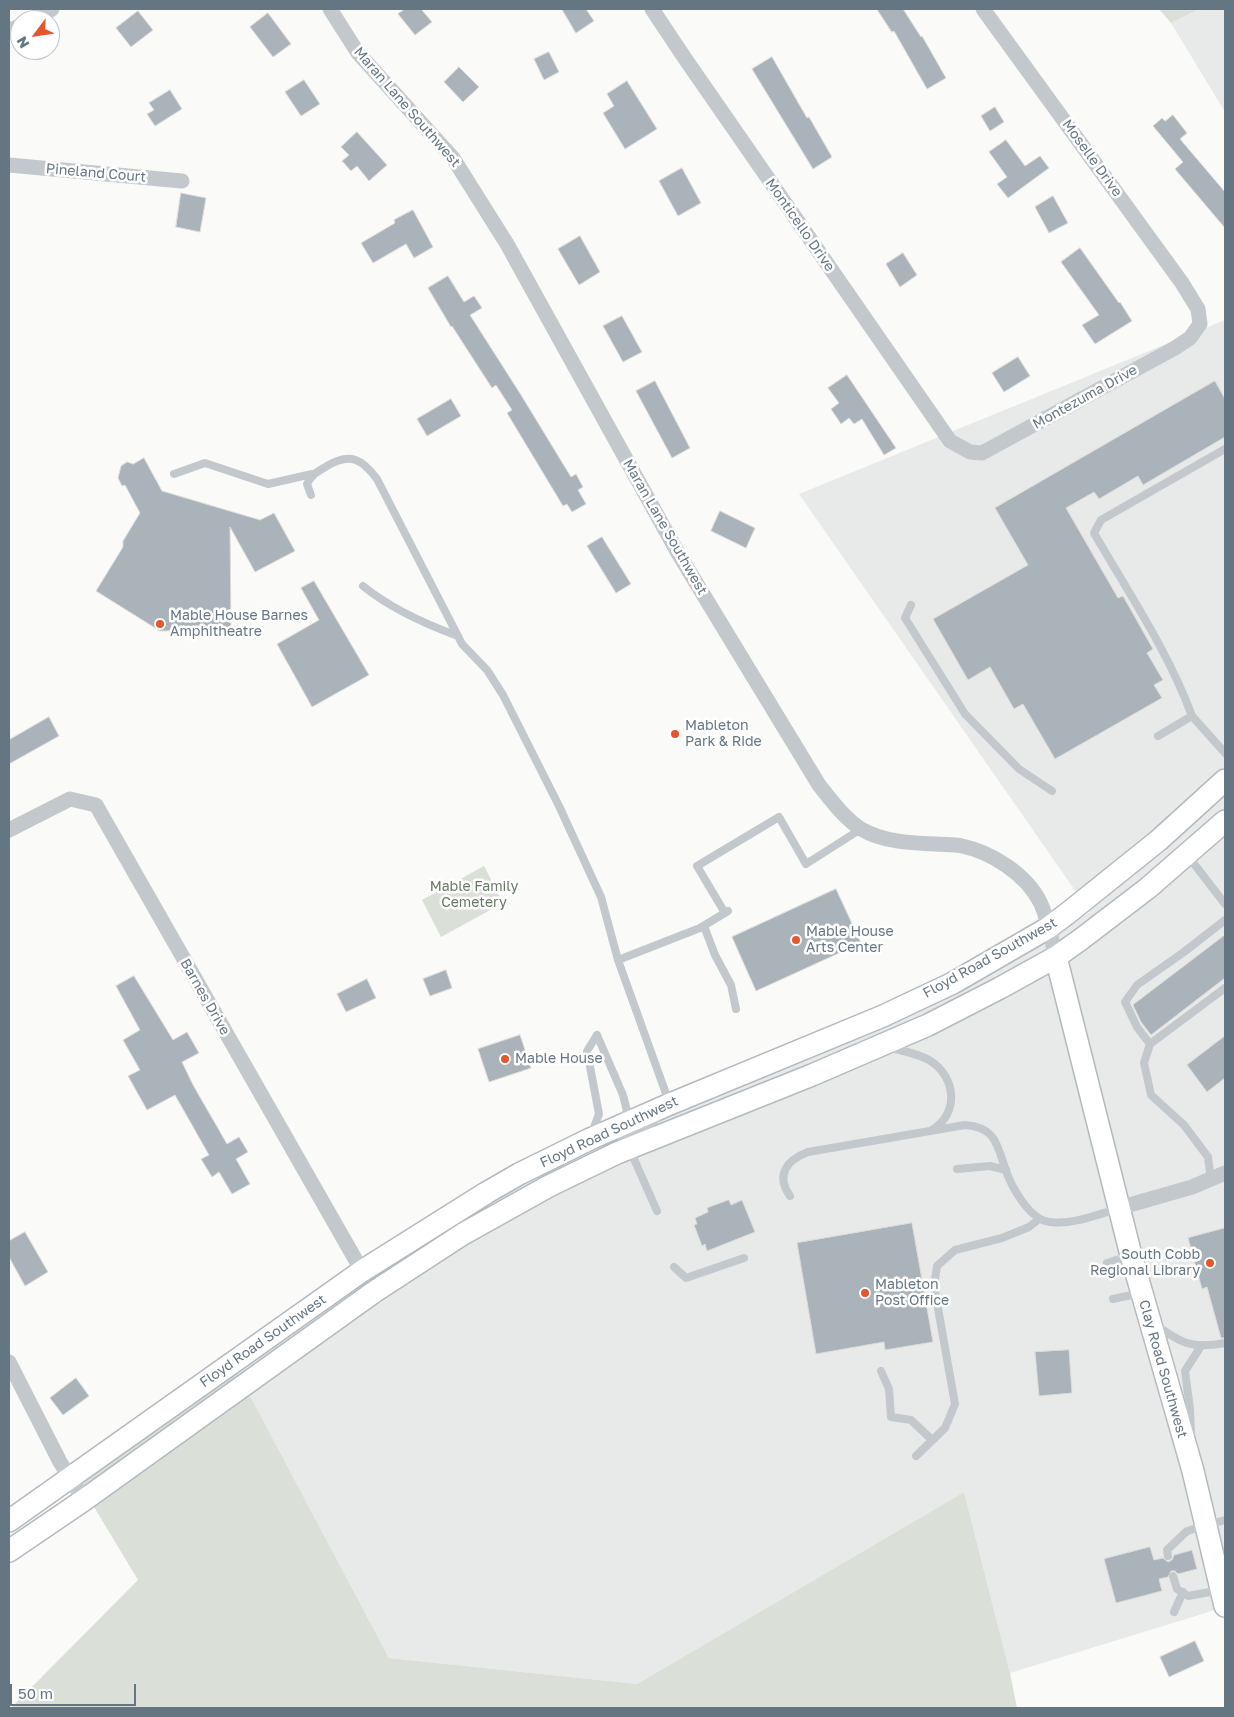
<!DOCTYPE html>
<style>
body{margin:0}
#map{position:relative;width:1234px;height:1717px;overflow:hidden;background:#fafaf8;font-family:"Golos Text",sans-serif}
canvas{display:block}
.frame{position:absolute;inset:0;border:10px solid #657683;pointer-events:none}
.north{position:absolute;left:10px;top:10px;width:50px;height:50px;box-sizing:border-box;background:#fff;border:1px solid #c1c8cd;border-radius:50%;rotate:239deg;font-size:14px;font-weight:700;line-height:20px;text-align:center;color:#657683}
.north::after{content:'';display:block;margin:auto;width:18px;height:22px;background:#e4572e;clip-path:polygon(50% 0,100% 100%,50% 72%,0 100%)}
.scale{position:absolute;left:10px;top:1684px;width:126px;height:22px;box-sizing:border-box;border:2px solid #657683;border-top:0;padding-left:6px;font-size:15px;line-height:18px;white-space:nowrap;color:#657683;-webkit-text-stroke:4px #fff;paint-order:stroke}
</style>
<div id="map">
<canvas width="1234" height="1717"></canvas>
<div class="frame"></div>
<div class="north">N</div>
<div class="scale">50 m</div>
</div>
<script>
const c = document.querySelector('canvas').getContext('2d');
c.lineJoin = 'round';
function fillPath(path, color) {
  c.fillStyle = color;
  c.fill(path, 'evenodd');
}
function strokePath(path, color, width, dash) {
  c.strokeStyle = color;
  c.lineWidth = width;
  c.lineCap = dash ? 'butt' : 'round';
  c.setLineDash(dash || []);
  c.stroke(path);
}
function drawText(font, color, halo, rows, align = 'center') {
  c.font = font + ' "Golos Text",sans-serif';
  c.lineWidth = 5;
  c.setLineDash([]);
  c.textBaseline = 'middle';
  c.strokeStyle = halo;
  c.fillStyle = color;
  for (const [text, x, y, turn = 0] of rows) {
    c.save();
    c.translate(x, y);
    c.rotate((+turn || 0) * Math.PI / 180);
    c.textAlign = isNaN(turn) ? turn : align;
    if (halo) c.strokeText(text, 0, 0);
    c.fillText(text, 0, 0);
    c.restore();
  }
}
fillPath(new Path2D(`
 M 1199,9 L 1225,9 L 1225,112 L 1171,23 Z
 M 1225,320 L 1225,1607 L 1010,1673 L 964,1492 L 637,1684 L 389,1658 L 230,1358 L 574,1148 L 1043,941 L 1090,912 L 799,494 Z`), '#e8e9e9');
fillPath(new Path2D(`
 M 1159,9 L 1199,9 L 1171,23 Z
 M 484,866 L 503,903 L 441,937 L 422,900 Z
 M 230,1358 L 389,1658 L 637,1684 L 964,1492 L 1010,1673 L 1017,1708 L 11,1708 L 138,1580 L 70,1467 Z`), '#dadfd7');
const building = new Path2D(`
 M 405,9 L 421,9 L 432,22 L 415,35 L 398,14 Z
 M 562,9 L 586,9 L 594,21 L 576,33 Z
 M 877,9 L 903,9 L 921,37 L 922,36 L 946,78 L 927,89 L 894,31 L 892,32 Z
 M 138,11 L 153,30 L 131,47 L 116,28 Z
 M 268,13 L 291,44 L 273,57 L 250,27 Z
 M 549,52 L 559,72 L 544,80 L 534,59 Z
 M 772,57 L 807,118 L 809,117 L 832,157 L 813,169 L 752,69 Z
 M 459,67 L 479,87 L 463,102 L 444,82 Z
 M 304,80 L 320,104 L 301,116 L 285,92 Z
 M 627,81 L 657,129 L 625,149 L 603,113 L 614,106 L 607,94 Z
 M 170,90 L 182,109 L 155,126 L 147,114 L 154,110 L 149,103 Z
 M 995,107 L 1004,122 L 990,131 L 981,116 Z
 M 1173,115 L 1187,133 L 1180,139 L 1225,192 L 1225,228 L 1175,169 L 1183,162 L 1153,126 L 1162,118 L 1165,121 Z
 M 357,132 L 387,165 L 369,181 L 357,166 L 351,171 L 342,161 L 349,155 L 341,147 Z
 M 1006,140 L 1025,166 L 1040,156 L 1049,168 L 1008,198 L 997,184 L 1007,177 L 989,152 Z
 M 682,168 L 701,203 L 678,216 L 659,181 Z
 M 181,193 L 206,198 L 200,232 L 176,227 Z
 M 1053,196 L 1068,223 L 1049,233 L 1035,207 Z
 M 413,210 L 433,247 L 414,258 L 406,244 L 373,263 L 361,243 L 395,223 L 394,220 Z
 M 580,236 L 600,272 L 579,285 L 558,249 Z
 M 1080,248 L 1119,303 L 1120,302 L 1132,321 L 1095,344 L 1082,325 L 1099,315 L 1061,262 Z
 M 903,253 L 917,275 L 900,287 L 886,264 Z
 M 448,276 L 464,302 L 474,296 L 482,308 L 470,315 L 521,395 L 571,477 L 576,474 L 583,487 L 578,490 L 586,504 L 572,512 L 567,504 L 563,506 L 507,413 L 512,410 L 496,385 L 492,388 L 452,326 L 451,327 L 428,288 Z
 M 622,316 L 642,352 L 623,362 L 603,326 Z
 M 1018,357 L 1030,376 L 1004,392 L 992,373 Z
 M 847,375 L 896,448 L 884,455 L 862,419 L 854,424 L 849,418 L 841,424 L 831,409 L 839,403 L 828,388 Z
 M 655,381 L 690,448 L 672,458 L 636,391 Z
 M 1215,381 L 1225,399 L 1225,437 L 1143,485 L 1138,476 L 1099,499 L 1094,492 L 1066,508 L 1118,598 L 1123,596 L 1153,649 L 1147,653 L 1163,680 L 1154,685 L 1162,698 L 1055,759 L 1023,704 L 1014,709 L 990,667 L 968,680 L 933,619 L 1028,565 L 995,508 Z
 M 451,399 L 461,416 L 427,436 L 417,419 Z
 M 144,458 L 162,491 L 260,520 L 274,513 L 295,551 L 255,572 L 230,527 L 231,630 L 160,631 L 96,591 L 123,547 L 123,541 L 140,513 L 125,485 L 122,486 L 118,478 L 121,466 L 127,462 L 133,464 Z
 M 720,511 L 755,528 L 746,548 L 711,531 Z
 M 602,537 L 631,584 L 616,593 L 587,546 Z
 M 314,581 L 369,675 L 312,707 L 277,644 L 319,620 L 301,588 Z
 M 49,717 L 59,736 L 9,764 L 9,740 Z
 M 836,889 L 861,943 L 756,991 L 732,937 Z
 M 1225,935 L 1225,978 L 1151,1035 L 1141,1022 L 1133,1005 Z
 M 446,970 L 452,988 L 430,996 L 423,979 Z
 M 134,976 L 173,1040 L 187,1032 L 199,1053 L 182,1062 L 193,1085 L 227,1144 L 239,1137 L 248,1152 L 236,1159 L 250,1184 L 232,1194 L 219,1172 L 212,1177 L 201,1159 L 209,1155 L 175,1095 L 147,1110 L 128,1076 L 140,1070 L 123,1040 L 140,1030 L 116,986 Z
 M 367,979 L 376,998 L 346,1012 L 337,994 Z
 M 520,1035 L 531,1068 L 489,1082 L 478,1049 Z
 M 1225,1036 L 1225,1078 L 1207,1092 L 1187,1065 Z
 M 729,1200 L 731,1205 L 742,1200 L 755,1232 L 707,1251 L 705,1244 L 702,1246 L 694,1225 L 697,1224 L 695,1218 L 708,1212 L 707,1208 Z
 M 912,1223 L 933,1342 L 885,1350 L 884,1342 L 816,1354 L 797,1243 Z
 M 1225,1228 L 1225,1338 L 1221,1338 L 1207,1287 L 1202,1289 L 1188,1238 Z
 M 25,1232 L 48,1272 L 25,1286 L 9,1257 L 9,1241 Z
 M 1069,1350 L 1072,1393 L 1039,1396 L 1035,1352 Z
 M 76,1378 L 89,1396 L 63,1415 L 50,1398 Z
 M 1150,1547 L 1154,1560 L 1163,1558 L 1168,1562 L 1172,1560 L 1174,1555 L 1192,1550 L 1197,1569 L 1178,1574 L 1175,1571 L 1171,1571 L 1168,1577 L 1159,1579 L 1162,1591 L 1116,1603 L 1104,1559 Z
 M 1195,1641 L 1204,1661 L 1169,1677 L 1160,1657 Z`);
fillPath(building, '#aab3b9');
strokePath(building, '#dcdcda', 1);
const secondary = new Path2D(`
 M 1056,957 L 1131,1255 L 1193,1471 L 1225,1606
 M 9,1521 L 362,1271 L 486,1193 L 519,1174 L 590,1139 L 670,1104 L 883,1016 L 953,983 L 1048,928 L 1068,913 L 1159,840 L 1225,780
 M 9,1551 L 84,1500 L 374,1292 L 463,1234 L 549,1186 L 617,1153 L 812,1075 L 928,1025 L 1000,988 L 1056,957 L 1080,940 L 1148,888 L 1225,821`);
strokePath(secondary, '#b3babf', 24);
strokePath(new Path2D(`
 M 174,474 L 205,463 L 268,484 L 312,474
 M 311,495 L 307,484 C 312,474 318,471 327,466 C 350,452 362,459 377,479 L 462,644 L 487,670 L 503,695 L 559,806 L 601,897 L 618,960 L 669,1102
 M 363,586 C 390,608 425,624 458,636
 M 911,605 L 905,618 L 965,714 L 1019,769 L 1052,791
 M 1192,716 C 1168,651 1128,592 1094,533 L 1101,520 L 1225,449
 M 1158,736 L 1192,716 L 1225,753
 M 1188,856 L 1225,904
 M 725,913 L 697,866 L 779,817 L 806,864 L 861,829
 M 704,926 L 715,955 L 731,985 L 736,1009
 M 618,960 L 700,928 L 728,911
 M 597,1035 L 623,1095 L 627,1111 L 623,1118
 M 1150,1044 L 1137,1027 L 1125,1002 L 1137,985 L 1184,952 L 1225,920
 M 888,1047 C 902,1051 916,1053 929,1060 C 956,1076 960,1113 932,1130
 M 592,1133 L 599,1114 L 587,1051 L 597,1035
 M 622,1140 L 646,1129 L 658,1117
 M 630,1150 L 657,1211
 M 957,1169 L 990,1166 L 1006,1170
 M 1211,1180 L 1208,1157 L 1184,1125 L 1151,1095 L 1144,1063 L 1150,1044 L 1225,988
 M 790,1196 C 775,1175 787,1160 808,1152 L 965,1125 C 995,1127 997,1144 1005,1168 C 1011,1186 1029,1220 1050,1222 C 1072,1225 1096,1215 1117,1209
 M 1107,1263 L 1129,1256
 M 674,1267 L 686,1278 L 744,1258
 M 1113,1299 L 1141,1293
 M 1156,1325 C 1182,1344 1193,1349 1225,1343
 M 881,1371 L 889,1389 L 891,1417 L 911,1420 L 932,1440
 M 1191,1434 L 1190,1409 L 1185,1371 L 1201,1346
 M 916,1456 L 945,1428 L 955,1404 L 934,1286 L 937,1266 L 955,1250 L 1002,1238 L 1029,1227 L 1039,1219
 M 1168,1556 L 1167,1550 L 1187,1531 L 1225,1520
 M 1173,1576 L 1177,1589 L 1188,1596 L 1221,1590
 M 1174,1612 L 1183,1592`), '#c3c8cc', 8);
strokePath(new Path2D(`
 M 330,9 L 358,53 L 453,158 L 507,244 L 678,553 L 819,785 C 831,800 844,818 861,829 C 883,842 911,843 935,844 C 944,845 953,844 962,846 C 991,852 1026,874 1040,902 C 1048,918 1051,939 1056,957
 M 652,9 L 684,57 L 950,441 L 970,452 L 982,453 L 1175,348 L 1190,338 L 1200,324 L 1198,309 L 1182,283 L 983,9
 M 35,20 L 52,9
 M 9,30 L 20,26
 M 9,165 L 182,181
 M 9,830 L 70,799 L 96,805 L 362,1271
 M 1119,1208 L 1192,1187 L 1225,1173
 M 9,1362 L 60,1462 L 84,1500`), '#c3c8cc', 15);
strokePath(secondary, '#fff', 21);
for (const [x, y, r, color] of [
 [160,624,5,"#e4572e"],
 [675,734,5,"#e4572e"],
 [796,940,5,"#e4572e"],
 [505,1059,5,"#e4572e"],
 [1210,1263,5,"#e4572e"],
 [865,1293,5,"#e4572e"]
]) {
  const dot = new Path2D();
  dot.arc(x, y, r, 0, 2 * Math.PI);
  c.fillStyle = color;
  c.fill(dot);
  strokePath(dot, '#fff', 2);
}
drawText('14px', '#657683', '#fff', [
 ["Maran Lane Southwest",407,107,49],
 ["Moselle Drive",1092,158,54],
 ["Pineland Court",96,173,5],
 ["Monticello Drive",800,225,55],
 ["Montezuma Drive",1085,397,-29],
 ["Maran Lane Southwest",665,527,60],
 ["Floyd Road Southwest",990,958,-29],
 ["Barnes Drive",205,997,60],
 ["Floyd Road Southwest",609,1132,-25],
 ["Floyd Road Southwest",263,1341,-35],
 ["Clay Road Southwest",1163,1369,74]
]);
drawText('14px', '#657683', '#fff', [
 ["Mable House Barnes",170,616],
 ["Amphitheatre",170,632],
 ["Mableton",685,726],
 ["Park & Ride",685,742],
 ["Mable House",806,932],
 ["Arts Center",806,948],
 ["Mable House",515,1059],
 ["South Cobb",1200,1255,"right"],
 ["Regional Library",1200,1271,"right"],
 ["Mableton",875,1285],
 ["Post Office",875,1301]
], 'left');
drawText('14px', '#687a64', '#fff', [
 ["Mable Family",474,887],
 ["Cemetery",474,903]
]);
</script>
